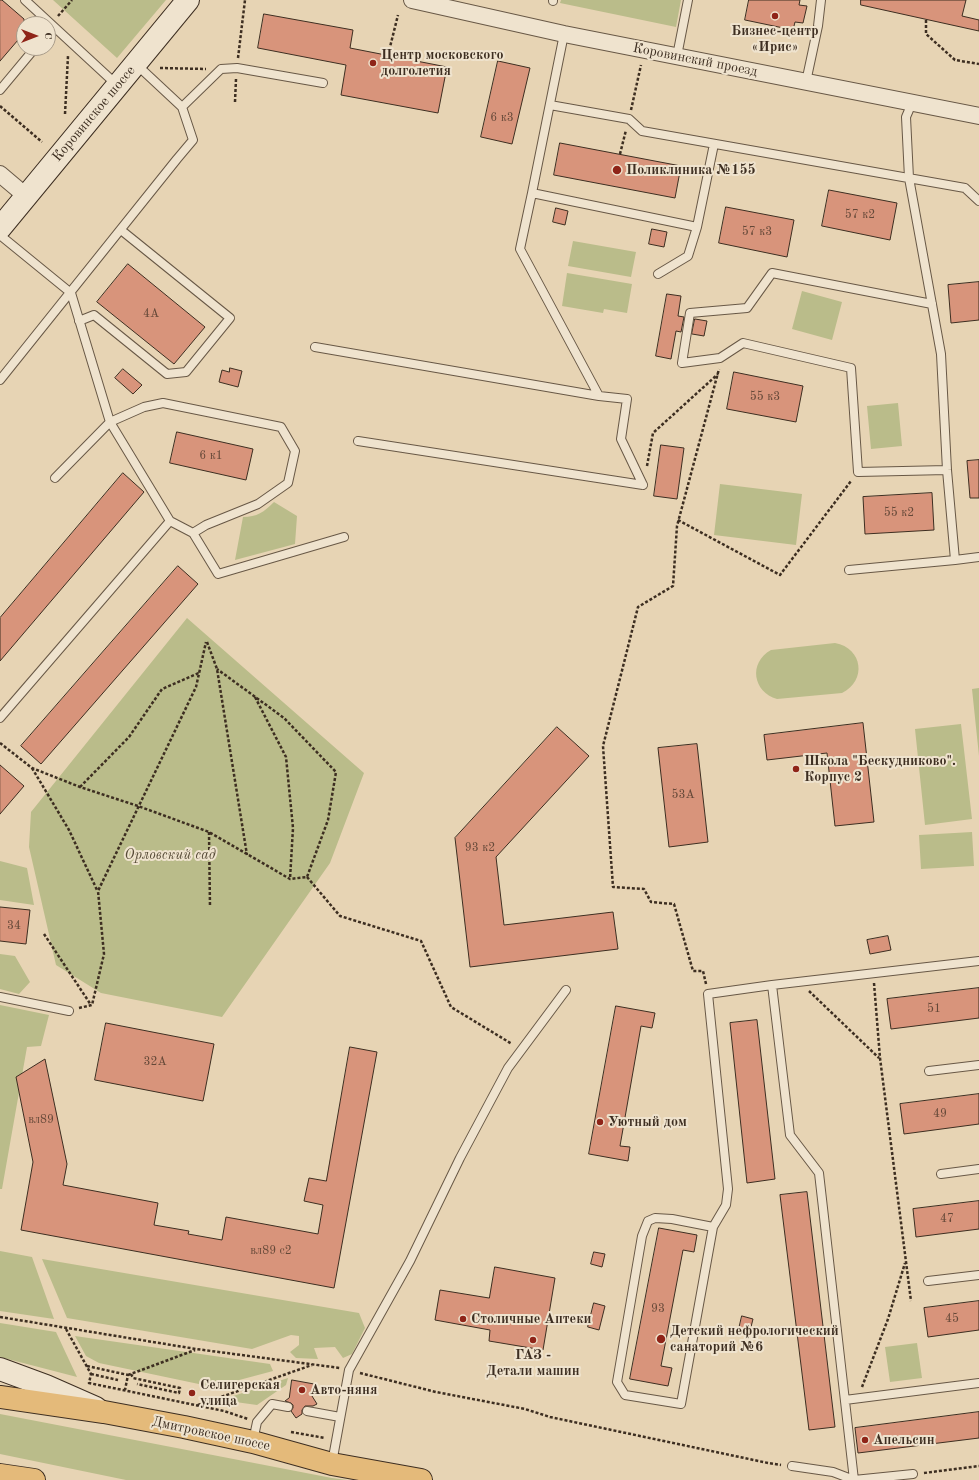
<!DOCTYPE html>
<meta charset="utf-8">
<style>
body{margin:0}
#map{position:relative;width:979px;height:1480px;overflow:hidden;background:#e7d4b4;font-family:"Old Standard TT",serif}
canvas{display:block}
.north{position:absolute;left:16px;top:16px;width:40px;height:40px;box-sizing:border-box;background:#efe3ce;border:1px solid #a89b89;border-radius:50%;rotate:90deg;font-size:11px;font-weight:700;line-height:16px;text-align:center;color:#3d2e21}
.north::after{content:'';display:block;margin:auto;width:14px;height:18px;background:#8f2418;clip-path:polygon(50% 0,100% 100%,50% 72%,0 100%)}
</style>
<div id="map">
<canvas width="979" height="1480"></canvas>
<div class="north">С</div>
</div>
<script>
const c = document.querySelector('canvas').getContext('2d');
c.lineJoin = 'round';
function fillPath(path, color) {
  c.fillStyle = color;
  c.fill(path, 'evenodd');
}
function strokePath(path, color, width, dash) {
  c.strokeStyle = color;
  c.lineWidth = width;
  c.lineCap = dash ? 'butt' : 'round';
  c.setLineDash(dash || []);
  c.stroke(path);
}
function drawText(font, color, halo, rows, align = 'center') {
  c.font = font + ' "Old Standard TT",serif';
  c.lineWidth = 4;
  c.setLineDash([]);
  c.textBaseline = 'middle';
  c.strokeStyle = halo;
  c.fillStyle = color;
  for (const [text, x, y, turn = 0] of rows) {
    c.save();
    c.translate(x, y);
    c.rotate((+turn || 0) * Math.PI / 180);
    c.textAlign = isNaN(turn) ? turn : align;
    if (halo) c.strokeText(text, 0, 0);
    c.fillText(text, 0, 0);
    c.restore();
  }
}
fillPath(new Path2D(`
 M 53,0 L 166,0 L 117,58 Z
 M 561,0 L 681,0 L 676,27 L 560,3 Z
 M 573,241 L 636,252 L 631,277 L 568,266 Z
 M 567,273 L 632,284 L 627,313 L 604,309 L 603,313 L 562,306 Z
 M 802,291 L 842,302 L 832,340 L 792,329 Z
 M 898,403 L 902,446 L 871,449 L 867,406 Z
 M 720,484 L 802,494 L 796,545 L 714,535 Z
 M 274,502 L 297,516 L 295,544 L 235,560 L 243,517 C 257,517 264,512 274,502 Z
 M 187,618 L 364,773 L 330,863 L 222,1017 L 101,993 L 56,965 L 29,847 L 31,812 Z
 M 835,643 C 863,648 867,681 842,693 L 777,699 C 753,692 748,663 771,650 Z
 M 979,688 L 979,756 L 972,689 Z
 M 961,724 L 972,819 L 925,825 L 915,729 Z
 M 972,832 L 974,866 L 921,869 L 919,835 Z
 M 0,861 L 27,868 L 34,905 L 0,900 Z
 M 0,954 L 15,956 L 30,982 L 19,994 L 0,989 Z
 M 0,1005 L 49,1015 L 41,1046 L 27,1047 L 2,1189 L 0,1189 Z
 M 0,1251 L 32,1257 L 54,1319 L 0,1311 Z
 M 42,1259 L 359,1313 L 365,1328 L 352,1354 L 343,1358 L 335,1347 L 314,1348 L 318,1359 L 296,1358 L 290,1352 L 299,1345 L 299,1336 L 291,1335 L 252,1349 L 67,1318 Z
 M 0,1323 L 56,1332 L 77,1377 L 0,1357 Z
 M 75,1336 L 270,1364 L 273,1371 L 213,1387 L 99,1363 L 86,1356 Z
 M 917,1343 L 922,1378 L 890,1382 L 885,1347 Z
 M 288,1378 L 286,1385 L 257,1405 L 221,1400 Z
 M 0,1414 L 332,1478 L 347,1480 L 126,1480 L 0,1454 Z`), '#babc8a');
const building = new Path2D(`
 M 0,0 L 2,0 L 24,19 L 24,33 L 0,61 Z
 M 749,0 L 800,0 L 799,5 L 807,6 L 803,23 L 795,22 L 793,30 L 745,20 Z
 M 861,0 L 966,0 L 962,16 L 979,20 L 979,31 L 861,5 Z
 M 264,14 L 353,30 L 350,48 L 447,67 L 438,113 L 341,95 L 346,65 L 258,48 Z
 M 498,61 L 530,68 L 512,144 L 481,137 Z
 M 560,143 L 681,166 L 675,198 L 554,175 Z
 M 829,190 L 897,203 L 890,240 L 822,226 Z
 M 726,207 L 794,220 L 787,257 L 719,243 Z
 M 556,208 L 568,211 L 565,225 L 553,222 Z
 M 652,229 L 667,232 L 664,247 L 649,244 Z
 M 128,264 L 205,327 L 174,364 L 97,302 Z
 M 979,282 L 979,320 L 951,323 L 948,285 Z
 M 667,294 L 681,296 L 678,316 L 684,317 L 681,332 L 676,331 L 671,359 L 656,356 Z
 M 695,319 L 707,321 L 704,336 L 692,334 Z
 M 230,368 L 242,371 L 238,387 L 219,382 L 222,370 L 229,372 Z
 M 123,369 L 142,385 L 133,394 L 115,378 Z
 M 734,372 L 803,386 L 796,422 L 727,409 Z
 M 177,432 L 253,449 L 246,480 L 170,463 Z
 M 661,445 L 684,448 L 677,499 L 654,496 Z
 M 979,460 L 979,498 L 970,498 L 967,461 Z
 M 123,473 L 144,492 L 0,661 L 0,618 Z
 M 932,493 L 934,530 L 865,534 L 863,497 Z
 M 178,566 L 198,584 L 41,764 L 21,746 Z
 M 863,723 L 874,822 L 835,826 L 827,753 L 767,760 L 764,735 Z
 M 557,727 L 589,756 L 496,857 L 504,925 L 613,912 L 618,949 L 470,967 L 455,838 Z
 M 697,744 L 708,842 L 669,847 L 658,748 Z
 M 0,765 L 24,786 L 0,814 Z
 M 0,907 L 30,910 L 26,944 L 0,941 Z
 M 888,936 L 891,950 L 870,954 L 867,940 Z
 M 979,988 L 979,1018 L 891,1029 L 887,999 Z
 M 616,1006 L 655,1013 L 652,1028 L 641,1026 L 620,1146 L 630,1147 L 628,1161 L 589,1154 Z
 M 757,1020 L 775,1179 L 747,1183 L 730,1023 Z
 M 106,1023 L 214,1044 L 203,1101 L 95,1080 Z
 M 350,1047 L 377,1052 L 334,1288 L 21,1230 L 33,1162 L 16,1077 L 45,1059 L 67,1164 L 63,1185 L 158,1203 L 154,1225 L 189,1231 L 188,1234 L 222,1240 L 226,1217 L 318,1234 L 323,1205 L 304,1201 L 309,1178 L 326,1181 Z
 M 979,1094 L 979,1124 L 904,1134 L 900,1104 Z
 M 807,1192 L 835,1427 L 809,1430 L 780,1195 Z
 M 979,1201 L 979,1229 L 916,1237 L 913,1209 Z
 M 659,1228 L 697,1235 L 694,1252 L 683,1250 L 661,1366 L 672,1368 L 668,1386 L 630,1379 Z
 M 594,1252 L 605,1254 L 602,1267 L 591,1264 Z
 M 495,1267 L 555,1278 L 543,1350 L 489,1341 L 490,1330 L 435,1320 L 440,1290 L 489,1298 Z
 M 979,1301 L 979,1330 L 928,1337 L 924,1308 Z
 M 594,1303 L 605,1306 L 599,1330 L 588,1327 Z
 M 742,1316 L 753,1319 L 750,1331 L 739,1329 Z
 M 292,1380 L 314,1384 L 312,1396 L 317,1404 L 313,1406 L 305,1406 L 302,1410 L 302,1414 L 296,1418 L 291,1411 L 293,1408 L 293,1405 L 291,1403 L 285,1401 L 289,1398 Z
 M 979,1412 L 979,1438 L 858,1453 L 855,1428 Z`);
fillPath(building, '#d8947b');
strokePath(building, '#3d2e21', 1);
const lane = new Path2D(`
 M 25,0 L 117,85
 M 553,1 L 553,0
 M 48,33 L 54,27
 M 564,34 L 532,193 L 520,249 L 599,396 L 627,399 L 621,439 L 643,485
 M 677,56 L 688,0
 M 806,82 L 818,26 L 821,0
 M 0,90 L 35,48
 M 912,103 L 906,117 L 909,178 L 941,354 L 947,470 L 955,560 L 979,557
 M 550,105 L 629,119 L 642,131 L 965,188 L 979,201
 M 182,107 L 221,69 L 237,68 L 323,83
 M 532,193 L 697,227
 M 0,235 L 71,293 L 110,422 L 170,521 L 193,533 L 218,574 L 344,537
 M 658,274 L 688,256 L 697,227 L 714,144
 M 932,304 L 772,273 L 747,308 L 690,313 L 682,363 L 720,358 L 743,343 L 851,368 L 858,472 L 947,470
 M 79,321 L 94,315 L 167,374 L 186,372 L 230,318 L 121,230
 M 315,347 L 599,396
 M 0,380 L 177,159 L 193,140 L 182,107 L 137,65
 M 358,441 L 643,485
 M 55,478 L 110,422 L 144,407 L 163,403 L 281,427 L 295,451 L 288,483 L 258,504 L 206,525 L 193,533
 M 849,570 L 955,560
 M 0,718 L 170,521
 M 772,985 L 979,961
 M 0,997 L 69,1011
 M 929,1071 L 979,1065
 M 941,1174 L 979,1169
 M 655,1218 L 672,1219 L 713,1227 L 681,1404 L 625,1395 L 617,1382 L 642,1236 L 648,1221 Z
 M 713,1227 L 726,1205 L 728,1189 L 708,994 L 772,985 L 790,1135 L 819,1173 L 854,1480
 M 928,1281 L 979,1275
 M 845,1400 L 979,1383
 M 307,1411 L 340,1417
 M 253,1441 L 257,1422 L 272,1404 L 288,1407
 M 332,1463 L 349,1370 L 410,1261 L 460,1158 L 508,1068 L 566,990
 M 792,1466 L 833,1472 L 854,1480 L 913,1474`);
const street = new Path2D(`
 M 412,0 L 564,34 L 979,116
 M 0,174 L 26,196`);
const secondary = new Path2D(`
 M 0,228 L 188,0
 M 0,1369 L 46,1386 L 96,1408`);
const primary = new Path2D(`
 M 0,1397 L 104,1412 L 184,1427 L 253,1442 L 332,1464 L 421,1480
 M 0,1475 L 34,1480`);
strokePath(lane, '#685846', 10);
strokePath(street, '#685846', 18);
strokePath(secondary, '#3d2e21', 24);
strokePath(primary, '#3d2e21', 24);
strokePath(new Path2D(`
 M 58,16 L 72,0
 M 926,20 L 926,34 L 955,60 L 979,64
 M 388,55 L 398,15
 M 238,58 L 245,0
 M 160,68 L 206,69
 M 235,102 L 236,79
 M 0,106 L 42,142
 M 631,110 L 641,65
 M 65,114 L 68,56
 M 620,154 L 626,130
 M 647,466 L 653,433 L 718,374
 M 678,520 L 780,575 L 851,481
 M 207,642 L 217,669 L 247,855
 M 255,697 L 286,757 L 293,828 L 290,879
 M 0,743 L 32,768 L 80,787 L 138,806 L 209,832 L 290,879 L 307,877 L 328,820 L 336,772 L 284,718 L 217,669
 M 32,768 L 69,830 L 97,890
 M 80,787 L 129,737 L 162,689 L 199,673
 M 209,832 L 210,907
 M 307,877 L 340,916 L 421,941 L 451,1007 L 512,1044
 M 44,934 L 91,1005
 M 874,983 L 880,1058 L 911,1301
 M 706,984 L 703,971 L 693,971 L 674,904 L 651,902 L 644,889 L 613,887 L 603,746 L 638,607 L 673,586 L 677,526 L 719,369
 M 809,991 L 879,1058
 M 79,1008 L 92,1005 L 104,954 L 98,891 L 196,687 L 206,642
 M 0,1317 L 196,1349 L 340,1368
 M 66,1329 L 91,1374 L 89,1383 L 224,1411 L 248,1419
 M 87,1366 L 128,1375 L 125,1390
 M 360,1373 L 436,1392 L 525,1409 L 550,1417 L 768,1463 L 781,1465
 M 91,1374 L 118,1380
 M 131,1374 L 133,1378 L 180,1388 L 179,1393 L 137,1384
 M 128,1375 L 195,1350
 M 862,1387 L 888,1319 L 905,1263
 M 198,1405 L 312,1365
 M 291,1432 L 325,1438
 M 924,1473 L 979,1466`), '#3d2e21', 2.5, [3, 2]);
strokePath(lane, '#efe3ce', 8);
strokePath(street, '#efe3ce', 16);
strokePath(secondary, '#efe3ce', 22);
strokePath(primary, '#e4ba7a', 22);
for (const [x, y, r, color] of [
 [775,16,4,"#8f2418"],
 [373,63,4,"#8f2418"],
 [617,170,5,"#8f2418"],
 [796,769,4,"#8f2418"],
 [600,1122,4,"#8f2418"],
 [463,1319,4,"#8f2418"],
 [661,1339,5,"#8f2418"],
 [533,1340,4,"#8f2418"],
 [302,1390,4,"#8f2418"],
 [192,1393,4,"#8f2418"],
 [865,1440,4,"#8f2418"]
]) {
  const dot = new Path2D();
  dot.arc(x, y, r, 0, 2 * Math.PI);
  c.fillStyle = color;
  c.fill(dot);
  strokePath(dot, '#efe3ce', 1.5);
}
drawText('12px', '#644838', null, [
 ["6 к3",502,118],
 ["57 к2",860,215],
 ["57 к3",757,232],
 ["4А",151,314],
 ["55 к3",765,397],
 ["6 к1",211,456],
 ["55 к2",899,513],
 ["53А",683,795],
 ["93 к2",480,848],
 ["34",14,926],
 ["51",934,1009],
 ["32А",155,1062],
 ["49",940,1114],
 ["вл89",41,1120],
 ["47",947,1219],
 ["вл89 с2",271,1251],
 ["93",658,1309],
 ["45",952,1319]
]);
drawText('bold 14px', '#3d2e21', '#efe3ce', [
 ["Бизнес-центр",775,31,"center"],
 ["«Ирис»",775,47,"center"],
 ["Центр московского",381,55],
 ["долголетия",381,71],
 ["Поликлиника №155",626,170],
 ["Школа \"Бескудниково\".",804,761],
 ["Корпус 2",804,777],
 ["Уютный дом",608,1122],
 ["Столичные Аптеки",471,1319],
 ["Детский нефрологический",670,1331],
 ["санаторий №6",670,1347],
 ["ГАЗ -",533,1355,"center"],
 ["Детали машин",533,1371,"center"],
 ["Селигерская",200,1385],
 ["улица",200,1401],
 ["Авто-няня",310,1390],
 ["Апельсин",873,1440]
], 'left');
drawText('14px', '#3d2e21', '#efe3ce', [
 ["Коровинский проезд",695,60,11],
 ["Коровинское шоссе",94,114,-50],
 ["Дмитровское шоссе",211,1434,12]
]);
drawText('italic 14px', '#564a36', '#efe3ce', [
 ["Орловский сад",170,855]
]);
</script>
